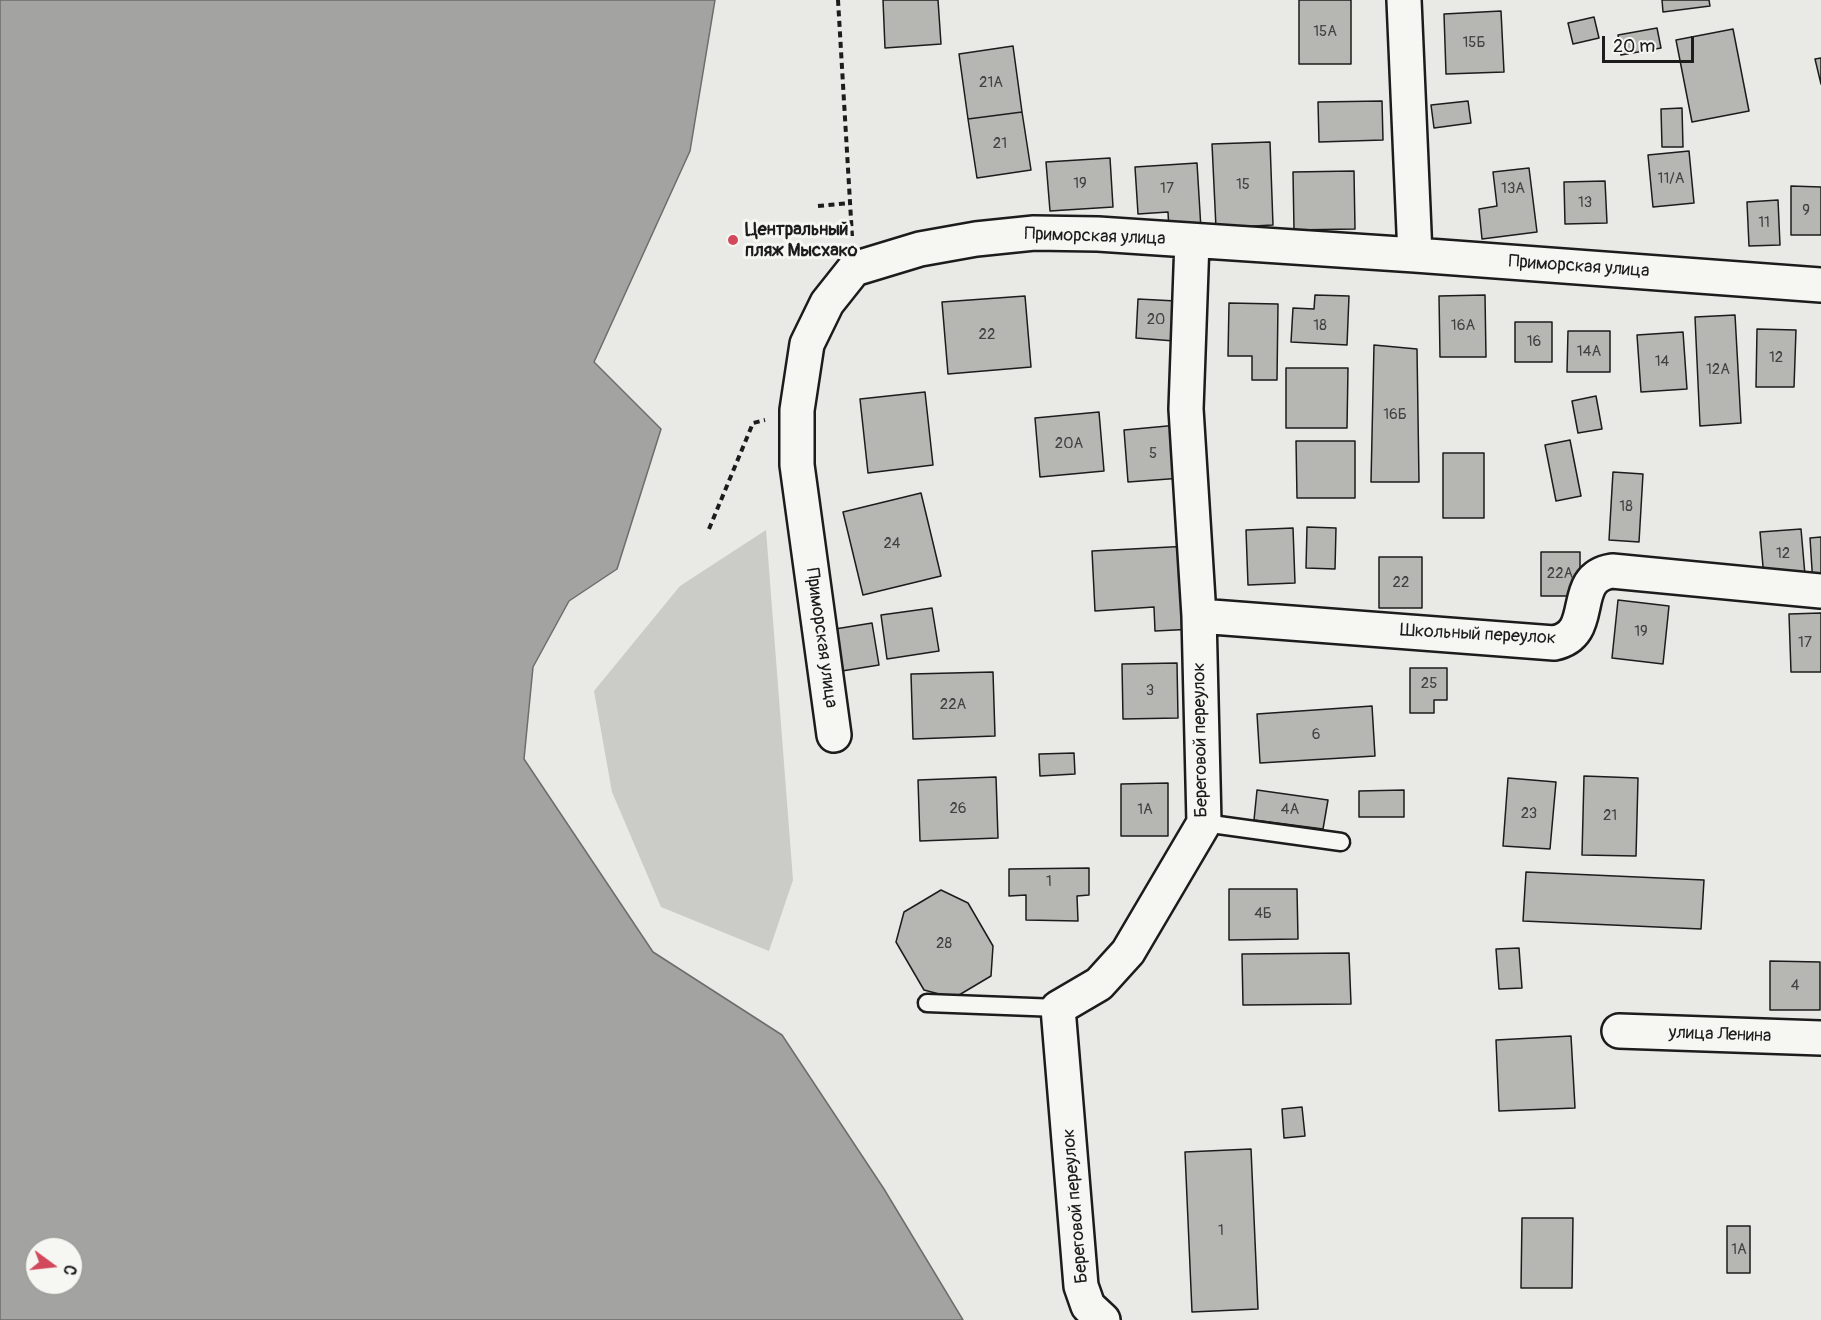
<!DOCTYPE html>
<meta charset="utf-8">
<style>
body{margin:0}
#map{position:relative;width:1821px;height:1320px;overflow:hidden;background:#e9e9e5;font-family:Pangolin,sans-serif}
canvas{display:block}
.north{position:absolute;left:24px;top:1236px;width:60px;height:60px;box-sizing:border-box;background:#f6f6f2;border:2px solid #9f9f9c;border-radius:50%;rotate:105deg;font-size:16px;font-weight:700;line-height:24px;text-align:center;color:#1c1c1c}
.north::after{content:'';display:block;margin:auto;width:21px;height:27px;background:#d1495b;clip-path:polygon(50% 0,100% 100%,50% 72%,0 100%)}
.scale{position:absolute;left:1602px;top:36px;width:92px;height:27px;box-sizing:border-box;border:3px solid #1c1c1c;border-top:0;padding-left:8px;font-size:18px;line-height:21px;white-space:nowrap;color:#1c1c1c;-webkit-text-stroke:4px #f6f6f2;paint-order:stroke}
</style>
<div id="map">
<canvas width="1821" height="1320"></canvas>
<div class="north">С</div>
<div class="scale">20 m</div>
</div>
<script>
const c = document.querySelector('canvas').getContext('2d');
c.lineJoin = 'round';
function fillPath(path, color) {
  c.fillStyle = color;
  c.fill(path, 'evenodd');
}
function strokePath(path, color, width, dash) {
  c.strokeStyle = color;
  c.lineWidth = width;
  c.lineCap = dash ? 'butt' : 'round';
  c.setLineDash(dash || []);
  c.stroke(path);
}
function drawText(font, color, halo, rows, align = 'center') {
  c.font = font + ' Pangolin,sans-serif';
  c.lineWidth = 6;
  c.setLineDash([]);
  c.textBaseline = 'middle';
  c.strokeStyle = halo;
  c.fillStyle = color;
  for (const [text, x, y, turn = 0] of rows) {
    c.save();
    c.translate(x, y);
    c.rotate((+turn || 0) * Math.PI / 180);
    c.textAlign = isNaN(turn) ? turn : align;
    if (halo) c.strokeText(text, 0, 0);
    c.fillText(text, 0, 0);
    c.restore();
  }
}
fillPath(new Path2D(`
 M 766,530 L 793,880 L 769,951 L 661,907 L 612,792 L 594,691 L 680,586 Z`), '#cbcbc7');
const water = new Path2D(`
 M 0,0 L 715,0 L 690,151 L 594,362 L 661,429 L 617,569 L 569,601 L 533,667 L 524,759 L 653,952 L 782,1035 L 884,1189 L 963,1320 L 0,1320 ZM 36,1248 L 72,1248 L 72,1284 L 36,1284 Z`);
fillPath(water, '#a3a3a1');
strokePath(water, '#6d6d6c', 1.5);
const building = new Path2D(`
 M 883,0 L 938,0 L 941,44 L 885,48 Z
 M 1299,0 L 1351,0 L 1351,64 L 1299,64 Z
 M 1662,0 L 1709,0 L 1710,6 L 1663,12 Z
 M 1501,11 L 1504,72 L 1446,74 L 1444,14 Z
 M 1594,17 L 1599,38 L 1573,44 L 1568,23 Z
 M 1657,28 L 1661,48 L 1621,55 L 1618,35 Z
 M 1733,29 L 1749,111 L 1692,122 L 1676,40 Z
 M 1013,46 L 1022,112 L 968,119 L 959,54 Z
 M 1821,58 L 1821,84 L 1815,59 Z
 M 1382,101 L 1383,140 L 1319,142 L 1318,102 Z
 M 1468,101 L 1471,123 L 1434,128 L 1431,105 Z
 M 1682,108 L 1683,147 L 1662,147 L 1661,109 Z
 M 1022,112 L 1031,170 L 977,178 L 968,119 Z
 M 1270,142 L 1273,225 L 1216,228 L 1212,144 Z
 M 1689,151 L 1694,203 L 1653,207 L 1648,155 Z
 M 1110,158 L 1113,207 L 1050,211 L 1046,162 Z
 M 1197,163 L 1201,229 L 1169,231 L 1168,212 L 1138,214 L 1135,167 Z
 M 1529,168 L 1537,232 L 1482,239 L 1479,209 L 1497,206 L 1493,172 Z
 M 1354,171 L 1355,229 L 1294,230 L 1293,172 Z
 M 1605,181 L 1607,223 L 1565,224 L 1564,182 Z
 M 1791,186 L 1821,187 L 1821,235 L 1791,235 Z
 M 1778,200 L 1780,245 L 1749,246 L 1747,202 Z
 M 1315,295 L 1349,296 L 1347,345 L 1291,342 L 1293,308 L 1314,309 Z
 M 1485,295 L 1486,357 L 1440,357 L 1439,296 Z
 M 1025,296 L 1031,367 L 948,374 L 942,302 Z
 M 1138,299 L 1176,301 L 1174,341 L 1136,338 Z
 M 1229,303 L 1278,304 L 1277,380 L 1252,380 L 1252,356 L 1228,356 Z
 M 1735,315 L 1741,423 L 1700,426 L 1695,317 Z
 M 1515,322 L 1552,322 L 1552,362 L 1515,362 Z
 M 1757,329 L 1796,330 L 1794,387 L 1756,387 Z
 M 1568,331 L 1610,331 L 1610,372 L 1567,372 Z
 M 1683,332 L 1687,389 L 1641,392 L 1637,335 Z
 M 1374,345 L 1417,349 L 1419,482 L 1371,482 Z
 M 1286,368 L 1348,368 L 1347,428 L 1286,428 Z
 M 925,392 L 933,465 L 868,473 L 860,399 Z
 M 1596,396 L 1602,429 L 1578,433 L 1572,401 Z
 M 1099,412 L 1104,471 L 1040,477 L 1035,418 Z
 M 1178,425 L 1182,478 L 1128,482 L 1124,430 Z
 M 1570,440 L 1581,496 L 1556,501 L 1545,445 Z
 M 1296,441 L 1355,441 L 1355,498 L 1297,498 Z
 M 1443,453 L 1484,453 L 1484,518 L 1443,518 Z
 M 1613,472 L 1643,474 L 1639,542 L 1609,540 Z
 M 921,493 L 941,576 L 863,595 L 843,512 Z
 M 1307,527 L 1336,528 L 1335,569 L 1306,568 Z
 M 1293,528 L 1295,583 L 1248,585 L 1246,530 Z
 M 1801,529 L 1805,575 L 1764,578 L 1760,532 Z
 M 1821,537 L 1821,585 L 1813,585 L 1810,538 Z
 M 1190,546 L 1195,629 L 1155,631 L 1154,607 L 1095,611 L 1092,551 Z
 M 1541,552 L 1580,552 L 1580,596 L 1541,596 Z
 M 1379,557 L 1422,557 L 1422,608 L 1379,608 Z
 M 1618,600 L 1669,606 L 1663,664 L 1612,658 Z
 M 932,608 L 939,651 L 887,659 L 881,615 Z
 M 1821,613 L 1821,672 L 1791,672 L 1789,614 Z
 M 872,623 L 879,665 L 842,671 L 835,629 Z
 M 1177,663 L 1178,718 L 1123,719 L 1122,664 Z
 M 1410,668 L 1447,668 L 1447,700 L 1434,700 L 1434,713 L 1410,713 Z
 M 993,672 L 995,736 L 913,739 L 911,674 Z
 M 1372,706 L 1375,756 L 1260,763 L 1257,714 Z
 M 1074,753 L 1075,774 L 1040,776 L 1039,754 Z
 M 1584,776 L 1638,778 L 1636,856 L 1582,855 Z
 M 996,777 L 998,838 L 920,841 L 918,780 Z
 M 1508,778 L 1556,782 L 1550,849 L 1503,846 Z
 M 1168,783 L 1168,836 L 1121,836 L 1121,784 Z
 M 1257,790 L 1328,800 L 1323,829 L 1254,820 Z
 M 1404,790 L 1404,817 L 1359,817 L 1359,791 Z
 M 1089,868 L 1089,895 L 1077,896 L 1078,921 L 1026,920 L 1026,895 L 1009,896 L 1009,869 Z
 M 1526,872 L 1704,880 L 1701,929 L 1523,921 Z
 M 1229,889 L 1297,889 L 1298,939 L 1229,940 Z
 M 941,890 L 968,903 L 993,946 L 991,976 L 954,998 L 924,990 L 896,942 L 904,912 Z
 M 1519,948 L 1522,988 L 1499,989 L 1496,949 Z
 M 1349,953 L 1351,1004 L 1243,1005 L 1242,954 Z
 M 1770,961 L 1820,962 L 1820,1010 L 1770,1010 Z
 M 1571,1036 L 1575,1108 L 1499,1111 L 1496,1040 Z
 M 1302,1107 L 1305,1136 L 1284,1138 L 1282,1109 Z
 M 1251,1149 L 1258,1309 L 1192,1312 L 1185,1152 Z
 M 1522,1218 L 1573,1218 L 1572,1288 L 1521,1288 Z
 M 1727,1226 L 1750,1226 L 1750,1273 L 1727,1273 Z`);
fillPath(building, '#b6b6b3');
strokePath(building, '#1c1c1c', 1.5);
const service = new Path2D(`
 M 1204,823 L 1341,842
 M 927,1003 L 1058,1008`);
const minor = new Path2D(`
 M 1404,0 L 1415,255
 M 1199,616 L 1554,643 C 1599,634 1567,578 1612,571 L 1821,591
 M 834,735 L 797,465 L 797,410 L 807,344 L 827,303 L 854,269 L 920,249 L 976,239 L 1034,233 L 1098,234 L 1415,255 L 1821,285
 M 1619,1031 L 1821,1038
 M 1103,1320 L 1088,1306 L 1081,1286 L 1058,1008 L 1099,984 L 1128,952 L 1204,823 L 1199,616 L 1186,409 L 1192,241`);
strokePath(service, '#1c1c1c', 21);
strokePath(minor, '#1c1c1c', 38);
strokePath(new Path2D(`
 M 838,0 L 852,236
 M 818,206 L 850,203
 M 709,529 L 753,423 L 765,420`), '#1c1c1c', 4, [6, 4.5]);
strokePath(service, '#f6f6f2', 16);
strokePath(minor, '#f6f6f2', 33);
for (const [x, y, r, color] of [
 [733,240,6,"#d1495b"]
]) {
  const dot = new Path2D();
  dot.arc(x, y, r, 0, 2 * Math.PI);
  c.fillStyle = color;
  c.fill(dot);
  strokePath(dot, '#f6f6f2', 2);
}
drawText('15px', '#424242', null, [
 ["15А",1325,32],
 ["15Б",1474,43],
 ["21А",991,83],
 ["21",1000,144],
 ["11/А",1671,179],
 ["19",1080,184],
 ["15",1243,185],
 ["17",1167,189],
 ["13А",1513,189],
 ["13",1585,203],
 ["9",1806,211],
 ["11",1764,223],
 ["20",1156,320],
 ["18",1320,326],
 ["16А",1463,326],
 ["22",987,335],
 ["16",1534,342],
 ["14А",1589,352],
 ["12",1776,358],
 ["14",1662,362],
 ["12А",1718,370],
 ["16Б",1395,415],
 ["20А",1069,444],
 ["5",1153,454],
 ["18",1626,507],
 ["24",892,544],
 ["12",1783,554],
 ["22А",1560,574],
 ["22",1401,583],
 ["19",1641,632],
 ["17",1805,643],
 ["25",1429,684],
 ["3",1150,691],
 ["22А",953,705],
 ["6",1316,735],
 ["26",958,809],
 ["1А",1145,810],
 ["4А",1290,810],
 ["23",1529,814],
 ["21",1610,816],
 ["1",1049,882],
 ["4Б",1263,914],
 ["28",944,944],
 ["4",1795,986],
 ["1",1221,1231],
 ["1А",1739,1250]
]);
drawText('bold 18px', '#1c1c1c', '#f6f6f2', [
 ["Центральный",745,230],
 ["пляж Мысхако",745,251]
], 'left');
drawText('18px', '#1c1c1c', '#f6f6f2', [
 ["Приморская улица",1095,237,2],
 ["Приморская улица",1579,267,4],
 ["Школьный переулок",1478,635,3],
 ["Приморская улица",821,638,82],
 ["Береговой переулок",1201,740,-91],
 ["улица Ленина",1720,1035,2],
 ["Береговой переулок",1076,1206,-95]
]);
</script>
